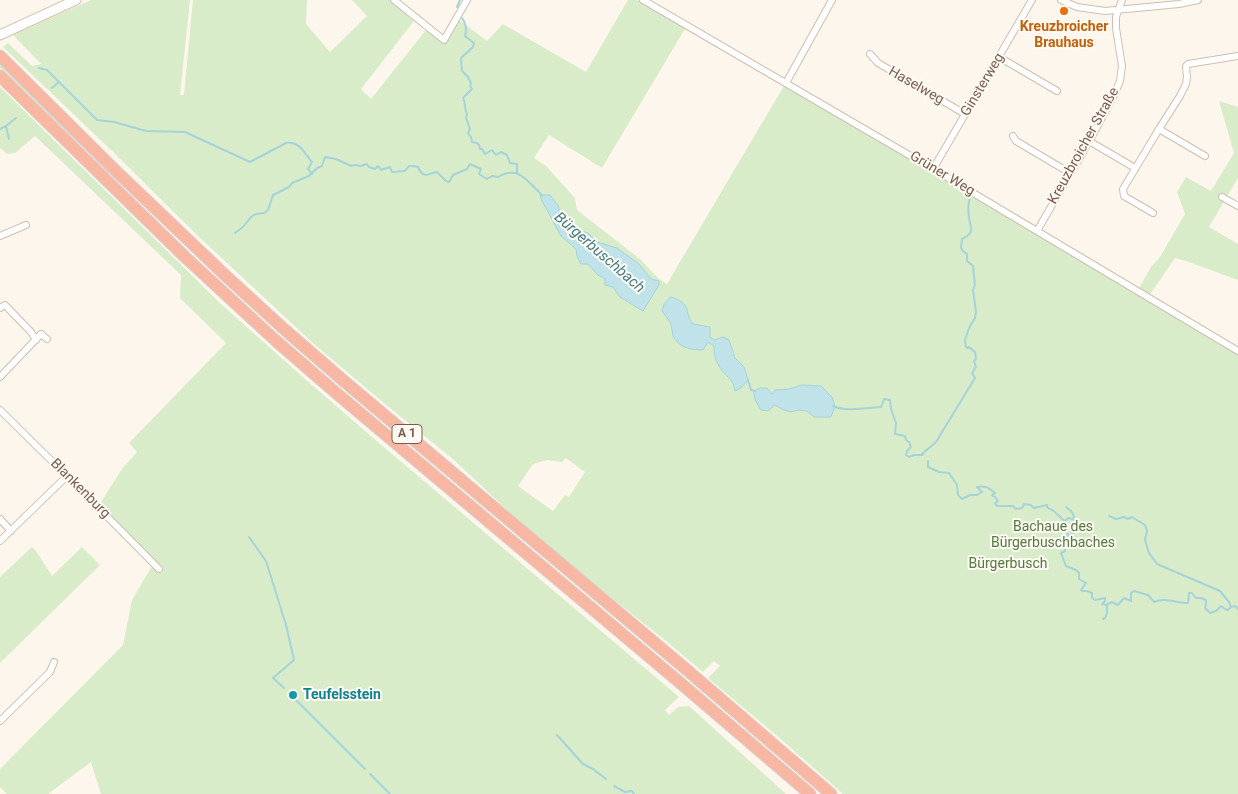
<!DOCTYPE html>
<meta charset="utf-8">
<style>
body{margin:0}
canvas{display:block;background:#fdf6ec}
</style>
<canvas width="1238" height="794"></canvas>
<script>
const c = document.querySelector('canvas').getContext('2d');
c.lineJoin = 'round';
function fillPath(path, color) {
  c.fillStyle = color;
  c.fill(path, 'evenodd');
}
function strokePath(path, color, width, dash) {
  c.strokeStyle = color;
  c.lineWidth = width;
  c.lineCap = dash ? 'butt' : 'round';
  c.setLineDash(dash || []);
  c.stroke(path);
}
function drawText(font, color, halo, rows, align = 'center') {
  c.font = font + ' Roboto,sans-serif';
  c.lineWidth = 4;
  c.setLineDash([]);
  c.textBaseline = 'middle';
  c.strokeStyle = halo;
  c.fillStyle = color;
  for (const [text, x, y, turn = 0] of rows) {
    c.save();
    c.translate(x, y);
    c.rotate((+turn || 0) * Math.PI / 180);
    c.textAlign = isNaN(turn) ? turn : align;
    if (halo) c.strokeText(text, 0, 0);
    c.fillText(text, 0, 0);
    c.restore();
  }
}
fillPath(new Path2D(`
 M 91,0 L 190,0 L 180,95 L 184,95 L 193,0 L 307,0 L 306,24 L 330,52 L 367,16 L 352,0 L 390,0 L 414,21 L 361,89 L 371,99 L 426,30 L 443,43 L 459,20 L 487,41 L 503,24 L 586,72 L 628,0 L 637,0 L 686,27 L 602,168 L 549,135 L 534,158 L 546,166 L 575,198 L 577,210 L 640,259 L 658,278 L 667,284 L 785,84 L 1238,353 L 1238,794 L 843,794 L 783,741 L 708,678 L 720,666 L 714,661 L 703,672 L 666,641 L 560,557 L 506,509 L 454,460 L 385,404 L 315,345 L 197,235 L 110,149 L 3,47 L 8,43 L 32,66 L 41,64 L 13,35 ZM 566,458 L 585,472 L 569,497 L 565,495 L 553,511 L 518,486 L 533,464 L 547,460 L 562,462 Z
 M 0,65 L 82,145 L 79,146 L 0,68 Z
 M 0,87 L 222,305 L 304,378 L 372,437 L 679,697 L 665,710 L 669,715 L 678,707 L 689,706 L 786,794 L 101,794 L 91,762 L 48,794 L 7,794 L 0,787 L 0,769 L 123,645 L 132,600 L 152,566 L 96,510 L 122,469 L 137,452 L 129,443 L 226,343 L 180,298 L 181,275 L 35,136 L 15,153 L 7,154 L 0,148 Z
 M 1219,101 L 1238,107 L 1238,178 L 1209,227 L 1238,244 L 1238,280 L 1186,261 L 1175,258 L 1149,296 L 1138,290 L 1151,267 L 1160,257 L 1185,214 L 1177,192 L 1186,177 L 1211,191 L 1234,153 Z
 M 32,547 L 36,551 L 52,576 L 82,547 L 100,565 L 0,663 L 0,577 Z`), '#d8ecc9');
const water = new Path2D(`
 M 541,195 L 550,195 L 559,207 L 559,215 L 581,231 L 588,233 L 597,242 L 617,248 L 639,264 L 651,279 L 659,281 L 659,285 L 643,311 L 620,297 L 613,287 L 605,285 L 605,279 L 598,275 L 588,264 L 581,264 L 577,256 L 576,249 L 561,236 L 541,199 Z
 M 671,297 C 693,304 683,311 693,324 L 710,327 L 710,337 L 715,340 L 723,337 L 729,340 L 735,358 L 744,367 L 748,380 L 741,388 L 735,391 C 733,377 725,377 719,366 C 715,360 714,353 714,346 L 708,342 L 703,350 C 691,350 679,348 673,336 C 672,332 672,328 671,324 C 669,320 665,315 662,311 L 664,304 Z
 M 802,385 L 821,386 L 832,397 L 835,406 L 831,417 L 814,417 L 807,411 L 798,410 L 790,412 L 784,410 L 775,405 L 768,411 L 761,410 L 755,400 L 754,391 L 760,388 L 767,388 L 772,394 L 775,390 L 789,389 Z`);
fillPath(water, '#bfe3e8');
strokePath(water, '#a5d3da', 1);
strokePath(new Path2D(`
 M 457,7 L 460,0
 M 462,18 C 466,24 467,28 465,36 L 474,43 L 473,47 L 461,58 L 462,71 L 468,77 L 471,83 L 470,86 L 472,89 L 463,98 C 466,103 464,109 467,114 L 466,118 L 470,129 L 468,133 L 471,137 L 472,142 L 477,143 L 479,145 L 480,149 L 482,149 L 485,154 L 492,150 L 496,155 L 501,152 L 507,155 L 510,163 L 517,164 L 517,173
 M 39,68 L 47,70 L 97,120 L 114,122 L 146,131 L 185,132 L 250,162 L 286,143 C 300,141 304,153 312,162 L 308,169 L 312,174
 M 52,88 L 59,82
 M 6,126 L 9,139
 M 0,129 L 6,126 L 16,118
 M 235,233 L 243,227 L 251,217 L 256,214 L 264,213 L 268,210 L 273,195 L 289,187 L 292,183 L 309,176 L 317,168 L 322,166 L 325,157 L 336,159 L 351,166 L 355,165 L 361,166 L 367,164 L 369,167 L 375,169 L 378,166 L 381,170 L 390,167 L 392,172 L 405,171 L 409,166 L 413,166 L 418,167 C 423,179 428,174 437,172 L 446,181 L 449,182 L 453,175 L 467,169 L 470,164 L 481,169 L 479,174 L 487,179 L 492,176 L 498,177 C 518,165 526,180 540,193 L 542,196
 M 748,380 L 751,390 L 755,391
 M 833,406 C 845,412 867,408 881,407 L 884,399 L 890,400 L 891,409 L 896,423 L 895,434 L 905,436 L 906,440 L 909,442 L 911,447 L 907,451 L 906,455 L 909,457 L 914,455 L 923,455
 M 922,454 L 936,442 L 975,378 L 972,373 L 976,367 L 974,361 L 976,359 L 975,352 L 969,347 L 968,348 L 966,347 L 965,340 L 969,328 L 975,318 L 976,312 L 973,290 L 975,285 L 973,266 L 967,261 L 967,254 L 963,251 L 961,248 L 962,239 C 975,233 971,228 969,218 C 968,211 968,204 970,197
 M 928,461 L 928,467 L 939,472 L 949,473 L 957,485 L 958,495 L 962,499 L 970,495 L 977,495 L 982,492 L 977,487 C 985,485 989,488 995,493 L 992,495 L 996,498 L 998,501 L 995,503 L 997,506 L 1013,506 L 1016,509 L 1022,508 L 1024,504 L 1031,505 L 1034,508 L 1047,505 L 1047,507 C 1048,508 1050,509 1052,510 C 1057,513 1060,518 1065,521 L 1068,518 L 1073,519 L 1075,522 L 1074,532 L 1070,535 L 1067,534 L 1067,538 L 1065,538 L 1060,544 L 1065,546 L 1065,551 L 1061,553 L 1066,566 L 1076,570 L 1079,573 L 1079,579 L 1086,583 L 1081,590 L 1083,591 L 1087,591 L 1092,593 L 1092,598 L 1095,600 L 1105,598 L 1105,601 L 1102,604 L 1106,605 L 1112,602 L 1118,605 L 1124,598 L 1131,601 L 1131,593 L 1134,591 L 1148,595 L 1154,602 C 1165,597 1176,603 1188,603 L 1189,593 L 1192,593 L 1196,598 L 1201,598 L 1206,600 L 1206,605 L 1205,608 L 1210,613 L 1216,611 L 1221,606 L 1225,609 L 1228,610 L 1231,607 L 1235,606 L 1238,609
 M 1066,507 L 1071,511 L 1074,516 L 1073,519
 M 1109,516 L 1116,519 L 1124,517 L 1128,519 L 1132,517 L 1145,525 L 1147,531 L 1145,540 L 1149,553 L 1157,564 L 1220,591 L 1229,602 L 1231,607
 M 249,537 L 266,561 L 286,625 L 294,660 L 273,678 L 284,688
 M 1103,619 L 1105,618 L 1107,613 L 1107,605
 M 289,693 L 365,769
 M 557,735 L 583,764 L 593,769 L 606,779
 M 370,774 L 390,794
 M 614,786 L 625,792 L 632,791 L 634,794`), '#a5d3da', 2);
const street = new Path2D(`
 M 394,0 L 444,40 L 467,0
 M 643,0 L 933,169 L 1238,351
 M 1061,0 L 1077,7 L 1105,11 L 1179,4 L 1198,0
 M 870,54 L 878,63 L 965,114
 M 999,57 L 1057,91
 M 786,83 L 832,0
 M 1159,129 L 1205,156
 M 1013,136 L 1016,141 L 1070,173
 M 1089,141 L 1135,168
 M 933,169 L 1032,0
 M 1222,197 L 1238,206
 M 1153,213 L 1124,196 L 1123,189 L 1159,129 L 1180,96 L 1186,84 L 1187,77 L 1186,66 L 1188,64 L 1238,56
 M 1037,231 L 1091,138 L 1114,95 L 1120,81 L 1122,66 L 1116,28 L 1116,17 L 1122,0
 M 0,236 L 26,225
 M 0,308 L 5,305 L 31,332 L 36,340
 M 0,377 L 41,334 L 47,339
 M 0,410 L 67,476 L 159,569
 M 0,519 L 11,531
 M 0,541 L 67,476
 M 0,721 L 50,672 L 54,662`);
const secondary = new Path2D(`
 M 0,35 L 76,0`);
const highway = new Path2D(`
 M 0,56 L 117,172 L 227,277 L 285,330 L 345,382 L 687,670 L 831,794
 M 0,76 L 184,256 L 275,340 L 335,392 L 678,681 L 810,794`);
strokePath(street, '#d1beb0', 8);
strokePath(secondary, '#d6c0b0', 11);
strokePath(highway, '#dad1cd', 13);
strokePath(street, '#fff', 6);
strokePath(secondary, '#fff', 9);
strokePath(highway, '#f7b7a3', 11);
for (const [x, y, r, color] of [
 [1064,11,5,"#e8710a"],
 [293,695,5,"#0f9aa8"]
]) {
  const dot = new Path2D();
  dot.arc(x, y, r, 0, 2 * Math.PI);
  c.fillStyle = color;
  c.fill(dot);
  strokePath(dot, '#fffaf3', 2);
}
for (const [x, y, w] of [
 [407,434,30]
]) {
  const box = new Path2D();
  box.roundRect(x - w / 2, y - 9.5, w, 19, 4);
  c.fillStyle = '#fffaf3';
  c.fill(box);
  strokePath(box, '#7a5c4d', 1);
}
drawText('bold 12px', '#7a5c4d', null, [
 ["A 1",407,434]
]);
drawText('bold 14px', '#c56008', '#fffaf3', [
 ["Kreuzbroicher",1064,27],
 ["Brauhaus",1064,43]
]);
drawText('14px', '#7a5c4d', '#fffaf3', [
 ["Ginsterweg",983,85,-59],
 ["Haselweg",916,86,30],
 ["Kreuzbroicher Straße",1084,146,-61],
 ["Grüner Weg",942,174,31],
 ["Blankenburg",80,489,45]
]);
drawText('14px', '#537a41', '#fffaf3', [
 ["Bachaue des",1053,527],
 ["Bürgerbuschbaches",1053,543],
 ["Bürgerbusch",1008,564]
]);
drawText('bold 14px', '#0d838f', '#fffaf3', [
 ["Teufelsstein",303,695]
], 'left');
drawText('italic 15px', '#437c86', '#fffaf3', [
 ["Bürgerbuschbach",599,253,41]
]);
</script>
